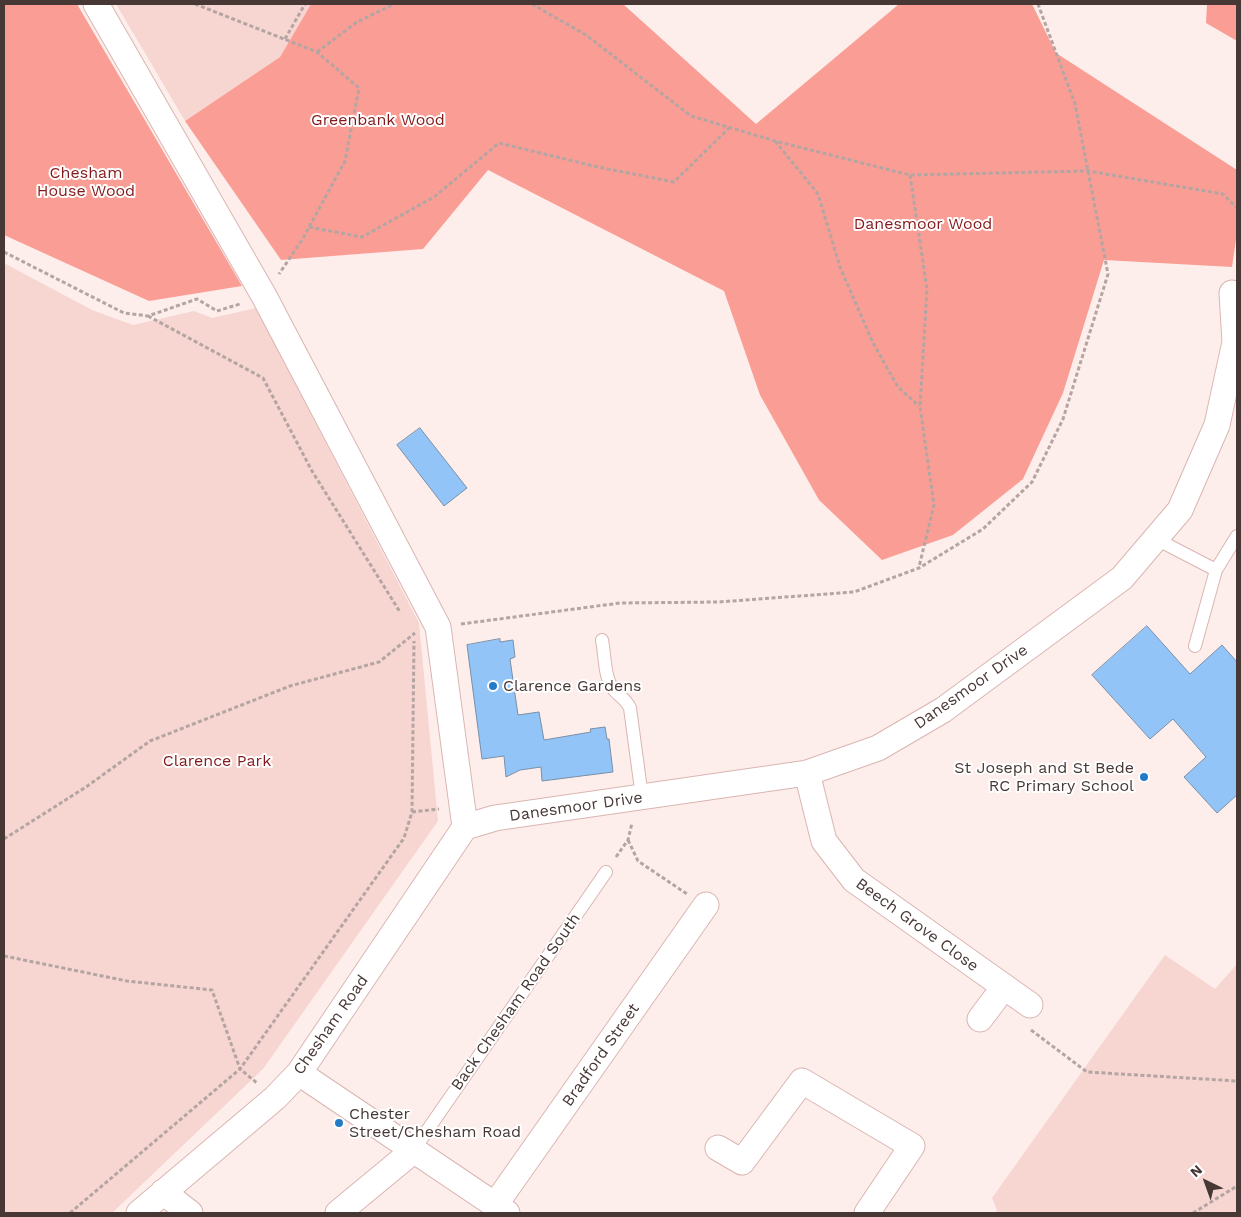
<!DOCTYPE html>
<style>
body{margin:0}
#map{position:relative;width:1241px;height:1217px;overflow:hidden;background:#fdeeec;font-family:"Work Sans",sans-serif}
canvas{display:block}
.frame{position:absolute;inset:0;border:5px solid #473836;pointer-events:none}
.north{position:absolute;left:1181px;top:1157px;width:50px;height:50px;-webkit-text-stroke:4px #fff;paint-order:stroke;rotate:318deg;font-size:14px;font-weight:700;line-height:20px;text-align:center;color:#473836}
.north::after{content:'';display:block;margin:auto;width:18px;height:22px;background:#473836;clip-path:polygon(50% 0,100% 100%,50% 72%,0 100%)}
</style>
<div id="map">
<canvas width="1241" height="1217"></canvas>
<div class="frame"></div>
<div class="north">N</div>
</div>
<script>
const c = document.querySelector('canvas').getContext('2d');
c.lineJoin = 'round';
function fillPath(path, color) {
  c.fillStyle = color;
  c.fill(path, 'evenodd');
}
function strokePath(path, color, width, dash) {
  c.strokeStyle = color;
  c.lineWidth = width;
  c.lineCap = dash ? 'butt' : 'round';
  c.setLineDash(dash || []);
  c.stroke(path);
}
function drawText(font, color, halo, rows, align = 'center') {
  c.font = font + ' "Work Sans",sans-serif';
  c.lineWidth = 4;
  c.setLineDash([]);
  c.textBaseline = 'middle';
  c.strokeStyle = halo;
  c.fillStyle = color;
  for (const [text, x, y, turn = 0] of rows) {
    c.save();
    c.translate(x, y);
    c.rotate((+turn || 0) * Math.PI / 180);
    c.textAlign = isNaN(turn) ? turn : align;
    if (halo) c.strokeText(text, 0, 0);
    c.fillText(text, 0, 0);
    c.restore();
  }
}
fillPath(new Path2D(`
 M 116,4 L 311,4 L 280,57 L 185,121 Z
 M 4,263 L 92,310 L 133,325 L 194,311 L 212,318 L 256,308 L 419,623 L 438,821 L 263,1069 L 112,1213 L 4,1213 Z
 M 1165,955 L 1215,989 L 1237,964 L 1237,1213 L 995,1213 L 997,1210 L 992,1198 Z`), '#f7d5d1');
fillPath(new Path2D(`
 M 4,4 L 77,4 L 242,286 L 149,301 L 4,235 Z
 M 311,4 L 623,4 L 756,124 L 899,4 L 1032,4 L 1056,53 L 1237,170 L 1237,233 L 1232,267 L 1104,260 L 1063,393 L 1023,479 L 953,535 L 882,560 L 819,500 L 760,395 L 724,291 L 488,170 L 423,249 L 281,260 L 185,121 L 280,57 Z
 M 1207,4 L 1237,4 L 1237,41 L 1206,23 Z`), '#fa9e95');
const building = new Path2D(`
 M 420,428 L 467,488 L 444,506 L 397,445 Z
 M 1147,626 L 1190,674 L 1222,645 L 1237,662 L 1237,795 L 1217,813 L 1184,777 L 1206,757 L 1173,719 L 1150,739 L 1092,675 Z
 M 500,639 L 500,642 L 513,640 L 515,657 L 510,659 L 518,715 L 539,712 L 544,740 L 591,732 L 590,729 L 605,727 L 607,739 L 609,739 L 613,772 L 542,781 L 541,767 L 520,770 L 506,777 L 504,756 L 482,759 L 467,645 Z`);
fillPath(building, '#93c4f7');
strokePath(building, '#798fa7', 1);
const service = new Path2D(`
 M 1156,539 L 1216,570
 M 602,640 C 605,654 604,679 614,690 C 620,697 626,699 630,708 L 642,797
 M 1195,646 L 1216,570 L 1237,536
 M 413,1151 L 606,872`);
const minor = new Path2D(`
 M 96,4 L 264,296 L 438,627 L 465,827
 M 807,773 L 824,841 L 854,880 L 1030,1005
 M 980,1019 L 1004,987
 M 299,1073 L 507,1213
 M 718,1148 L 742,1162 L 802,1081 L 912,1146 L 867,1213
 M 163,1192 L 190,1213
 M 495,1205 L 706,905
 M 139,1213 L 275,1098 L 299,1073 L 465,827 L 495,818 L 807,773 L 878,748 L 943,710 L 1122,578 L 1180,510 L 1217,425 L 1235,342 L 1232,293
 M 338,1213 L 413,1151`);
strokePath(service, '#dab5b1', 14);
strokePath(minor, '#dab5b1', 27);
strokePath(new Path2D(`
 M 195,4 L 317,52 L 359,88 L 345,161 L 302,240 L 279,274
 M 532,4 L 586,35 L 691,116 L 775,141 L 910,175 L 1088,171 L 1223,194 L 1237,208
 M 285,39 L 305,4
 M 317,52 L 357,22 L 394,4
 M 775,141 L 818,194 L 840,267 L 873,343 L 898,387 L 919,406
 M 910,175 L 927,289 L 920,407 L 934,505 L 919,567
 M 309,227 L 362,237 L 434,197 L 499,143 L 598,167 L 674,182 L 729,128
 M 4,252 L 124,313 L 148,316 L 197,299 L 217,311 L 240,304
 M 148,316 L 263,378 L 312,471 L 400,612
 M 461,624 L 620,603 L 718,602 L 854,592 L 919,568 L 983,529 L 1032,482 L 1063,419 L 1108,274 L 1075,104 L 1038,4
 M 412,812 L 439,809
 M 4,839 L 86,787 L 150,741 L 290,686 L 379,662 L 415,633
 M 628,840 L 638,861 L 687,894
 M 616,857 L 628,840 L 632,823
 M 4,956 L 127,981 L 212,990 L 240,1069 L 257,1083
 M 1031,1030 L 1087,1072 L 1237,1081
 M 70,1213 L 240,1069 L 404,838 L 412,812 L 414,641
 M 1193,1213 L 1237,1186`), '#b4a5a3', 3, [4, 2.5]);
strokePath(service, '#fff', 12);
strokePath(minor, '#fff', 25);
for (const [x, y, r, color] of [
 [493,686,5,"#237bc8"],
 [1144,777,5,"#237bc8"],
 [339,1123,5,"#237bc8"]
]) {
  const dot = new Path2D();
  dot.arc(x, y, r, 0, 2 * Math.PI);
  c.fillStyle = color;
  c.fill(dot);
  strokePath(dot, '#fff', 2);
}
drawText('16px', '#83191b', '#fff', [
 ["Greenbank Wood",378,120],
 ["Chesham",86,173],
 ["House Wood",86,191],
 ["Danesmoor Wood",923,224],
 ["Clarence Park",217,761]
]);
drawText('16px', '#473836', '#fff', [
 ["Clarence Gardens",503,686],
 ["St Joseph and St Bede",1134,768,"right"],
 ["RC Primary School",1134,786,"right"],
 ["Chester",349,1114],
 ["Street/Chesham Road",349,1132]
], 'left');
drawText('16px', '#473836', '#fff', [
 ["Danesmoor Drive",971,687,-35],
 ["Danesmoor Drive",576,807,-8],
 ["Beech Grove Close",917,925,36],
 ["Back Chesham Road South",516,1002,-55],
 ["Chesham Road",331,1025,-55],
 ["Bradford Street",601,1055,-55]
]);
</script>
